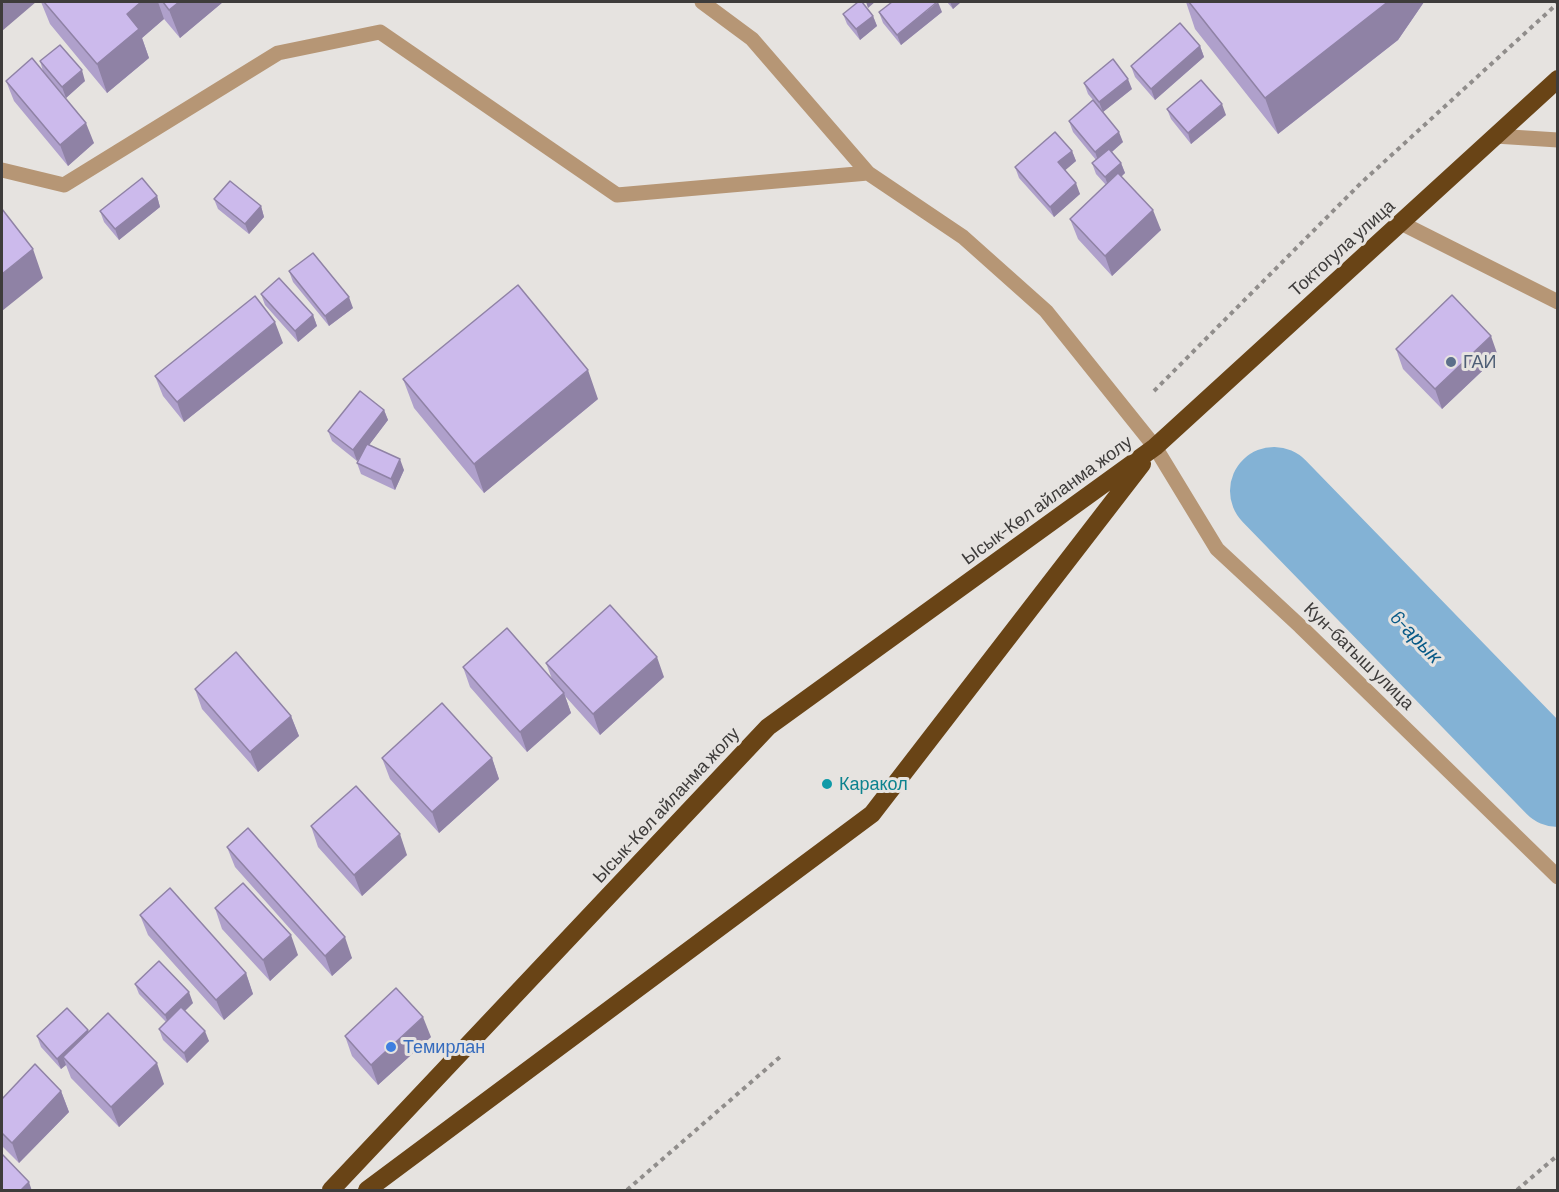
<!DOCTYPE html>
<meta charset="utf-8">
<style>
body{margin:0}
#map{position:relative;width:1559px;height:1192px;overflow:hidden;background:#e6e3e0;font-family:Barlow,sans-serif}
canvas{display:block}
.frame{position:absolute;inset:0;border:3px solid #3e3c3b;pointer-events:none}
</style>
<div id="map">
<canvas width="1559" height="1192"></canvas>
<div class="frame"></div>
</div>
<script>
const c = document.querySelector('canvas').getContext('2d');
c.lineJoin = 'round';
function strokePath(path, color, width, dash) {
  c.strokeStyle = color;
  c.lineWidth = width;
  c.lineCap = dash ? 'butt' : 'round';
  c.setLineDash(dash || []);
  c.stroke(path);
}
function fillPath(path, color) {
  c.fillStyle = color;
  c.fill(path, 'evenodd');
}
function drawText(font, color, halo, rows, align = 'center') {
  c.font = font + ' Barlow,sans-serif';
  c.lineWidth = 6;
  c.setLineDash([]);
  c.textBaseline = 'middle';
  c.strokeStyle = halo;
  c.fillStyle = color;
  for (const [text, x, y, turn = 0] of rows) {
    c.save();
    c.translate(x, y);
    c.rotate((+turn || 0) * Math.PI / 180);
    c.textAlign = isNaN(turn) ? turn : align;
    if (halo) c.strokeText(text, 0, 0);
    c.fillText(text, 0, 0);
    c.restore();
  }
}
strokePath(new Path2D(`
 M 1274,491 L 1558,783`), '#83b2d5', 88);
strokePath(new Path2D(`
 M 1154,391 L 1361,183 L 1558,3
 M 627,1190 L 780,1057
 M 1517,1190 L 1558,1155`), '#908d8b', 4, [4.5, 4.5]);
strokePath(new Path2D(`
 M 702,2 L 752,39 L 868,173 L 963,237 L 1046,311 L 1155,447 L 1217,549 L 1300,626 L 1558,877
 M 1495,136 L 1558,140
 M 2,170 L 64,185 L 278,53 L 380,32 L 617,195 L 868,173
 M 1401,223 L 1558,302`), '#b69675', 15);
strokePath(new Path2D(`
 M 331,1190 L 768,727 L 1155,447 L 1558,79
 M 367,1190 L 872,814 L 1142,464`), '#694416', 18);
fillPath(new Path2D(`
 M 41,2 L 223,2 L 180,38 L 164,19 L 142,38 L 149,58 L 107,93 L 50,24 Z
 M 947,2 L 961,2 L 953,9 Z
 M 1186,2 L 1424,2 L 1398,40 L 1278,134 L 1195,29 Z
 M 879,12 L 942,12 L 901,45 L 883,23 Z
 M 843,14 L 873,16 L 877,26 L 860,40 L 847,24 Z
 M 1200,46 L 1204,57 L 1155,100 L 1135,77 L 1131,66 Z
 M 40,61 L 85,81 L 66,98 L 43,71 Z
 M 6,81 L 94,143 L 68,166 L 14,101 Z
 M 1084,83 L 1132,89 L 1103,112 L 1088,94 Z
 M 1167,109 L 1226,115 L 1191,144 L 1171,119 Z
 M 1069,121 L 1123,142 L 1112,152 L 1121,163 L 1125,173 L 1121,177 L 1161,230 L 1112,276 L 1078,239 L 1070,219 L 1106,185 L 1096,174 L 1092,163 L 1096,160 L 1073,132 Z
 M 1072,151 L 1076,161 L 1065,170 L 1080,194 L 1054,217 L 1019,178 L 1015,167 Z
 M 157,196 L 160,207 L 119,240 L 104,222 L 100,211 Z
 M 214,199 L 261,206 L 264,217 L 249,234 L 218,209 Z
 M 289,271 L 353,308 L 329,326 L 293,282 Z
 M 261,294 L 313,315 L 317,326 L 298,342 L 265,305 Z
 M 283,343 L 184,422 L 163,396 L 155,376 Z
 M 1396,349 L 1498,356 L 1442,409 L 1403,369 Z
 M 403,379 L 598,399 L 484,493 L 414,408 Z
 M 384,410 L 388,420 L 369,445 L 404,470 L 395,490 L 361,474 L 357,463 L 361,456 L 357,461 L 332,441 L 328,431 Z
 M 546,663 L 664,677 L 600,735 L 565,696 L 571,713 L 527,752 L 470,687 L 463,667 L 552,679 Z
 M 195,689 L 291,716 L 299,736 L 258,772 L 202,709 Z
 M 382,758 L 492,758 L 499,779 L 439,833 L 390,779 Z
 M 311,826 L 407,855 L 362,896 L 318,847 Z
 M 227,847 L 352,958 L 332,976 L 235,867 Z
 M 215,908 L 298,955 L 270,981 L 222,929 Z
 M 140,915 L 246,973 L 253,994 L 224,1020 L 148,935 Z
 M 135,984 L 193,1003 L 185,1011 L 209,1041 L 187,1063 L 163,1040 L 159,1029 L 166,1022 L 139,994 Z
 M 89,1032 L 164,1084 L 119,1127 L 71,1078 L 66,1065 L 61,1069 L 41,1047 L 37,1036 Z
 M 345,1036 L 431,1037 L 378,1085 L 352,1056 Z
 M 61,1091 L 69,1112 L 19,1163 L 2,1146 L 2,1099 Z`), '#afa0cb');
fillPath(new Path2D(`
 M 5,2 L 36,2 L 2,31 L 2,4 Z
 M 141,2 L 158,2 L 164,19 L 142,38 L 149,58 L 107,93 L 97,64 L 127,14 Z
 M 179,2 L 223,2 L 180,38 L 169,10 Z
 M 866,2 L 875,2 L 868,8 Z
 M 938,2 L 942,12 L 901,45 L 897,35 Z
 M 950,2 L 961,2 L 953,9 Z
 M 1387,2 L 1424,2 L 1398,40 L 1278,134 L 1265,98 Z
 M 873,16 L 877,26 L 860,40 L 856,29 Z
 M 1200,46 L 1204,57 L 1155,100 L 1151,89 Z
 M 82,70 L 85,81 L 66,98 L 62,87 Z
 M 1128,79 L 1132,89 L 1103,112 L 1099,102 Z
 M 1222,104 L 1226,115 L 1191,144 L 1188,133 Z
 M 86,123 L 94,143 L 68,166 L 60,145 Z
 M 1119,132 L 1123,142 L 1099,163 L 1095,152 Z
 M 1072,151 L 1076,161 L 1062,173 L 1058,162 Z
 M 1121,163 L 1125,173 L 1109,188 L 1105,177 Z
 M 1076,183 L 1080,194 L 1054,217 L 1050,207 Z
 M 157,196 L 160,207 L 119,240 L 115,229 Z
 M 261,206 L 264,217 L 249,234 L 245,224 Z
 M 1153,210 L 1161,230 L 1112,276 L 1105,256 Z
 M 33,249 L 43,278 L 2,311 L 2,274 Z
 M 349,297 L 353,308 L 329,326 L 325,316 Z
 M 313,315 L 317,326 L 298,342 L 295,331 Z
 M 275,322 L 283,343 L 184,422 L 177,402 Z
 M 1491,336 L 1498,356 L 1442,409 L 1435,389 Z
 M 588,370 L 598,399 L 484,493 L 474,464 Z
 M 384,410 L 388,420 L 357,461 L 353,450 Z
 M 400,459 L 404,470 L 395,490 L 391,479 Z
 M 657,657 L 664,677 L 600,735 L 593,714 Z
 M 564,693 L 571,713 L 527,752 L 520,732 Z
 M 291,716 L 299,736 L 258,772 L 250,752 Z
 M 492,758 L 499,779 L 439,833 L 432,812 Z
 M 400,834 L 407,855 L 362,896 L 354,875 Z
 M 291,935 L 298,955 L 270,981 L 263,960 Z
 M 345,937 L 352,958 L 332,976 L 325,956 Z
 M 246,973 L 253,994 L 224,1020 L 216,1000 Z
 M 189,992 L 193,1003 L 169,1026 L 165,1015 Z
 M 423,1017 L 431,1037 L 378,1085 L 371,1065 Z
 M 88,1030 L 92,1041 L 63,1057 L 66,1065 L 61,1069 L 57,1059 Z
 M 205,1031 L 209,1041 L 187,1063 L 184,1053 Z
 M 157,1063 L 164,1084 L 119,1127 L 111,1107 Z
 M 61,1091 L 69,1112 L 19,1163 L 12,1143 Z
 M 29,1182 L 32,1191 L 20,1191 Z`), '#8f82a5');
const building = new Path2D(`
 M 44,2 L 141,2 L 127,14 L 139,29 L 97,64 Z
 M 163,2 L 179,2 L 169,10 Z
 M 858,2 L 862,2 L 873,16 L 856,29 L 843,14 Z
 M 892,2 L 937,2 L 897,35 L 879,12 Z
 M 1189,2 L 1387,2 L 1385,4 L 1265,98 Z
 M 1180,23 L 1200,46 L 1151,89 L 1131,66 Z
 M 60,45 L 82,70 L 62,87 L 40,61 Z
 M 32,58 L 86,123 L 60,145 L 6,81 Z
 M 1113,59 L 1128,79 L 1099,102 L 1084,83 Z
 M 1201,80 L 1222,104 L 1188,133 L 1167,109 Z
 M 1093,100 L 1119,132 L 1095,152 L 1069,121 Z
 M 1055,132 L 1072,151 L 1058,162 L 1076,183 L 1050,207 L 1015,167 Z
 M 1109,149 L 1121,163 L 1105,177 L 1092,163 Z
 M 1118,173 L 1153,210 L 1105,256 L 1070,219 Z
 M 142,178 L 157,196 L 115,229 L 100,211 Z
 M 230,181 L 261,206 L 245,224 L 214,199 Z
 M 2,209 L 33,249 L 2,274 Z
 M 313,253 L 349,297 L 325,316 L 289,271 Z
 M 279,278 L 313,315 L 295,331 L 261,294 Z
 M 518,285 L 588,370 L 474,464 L 403,379 Z
 M 1452,295 L 1491,336 L 1435,389 L 1396,349 Z
 M 255,296 L 275,322 L 177,402 L 155,376 Z
 M 360,391 L 384,410 L 353,450 L 328,431 Z
 M 367,444 L 400,459 L 391,479 L 357,463 Z
 M 610,605 L 657,657 L 593,714 L 546,663 Z
 M 507,628 L 564,693 L 520,732 L 463,667 Z
 M 236,652 L 291,716 L 250,752 L 195,689 Z
 M 442,703 L 492,758 L 432,812 L 382,758 Z
 M 356,786 L 400,834 L 354,875 L 311,826 Z
 M 248,828 L 345,937 L 325,956 L 227,847 Z
 M 243,883 L 291,935 L 263,960 L 215,908 Z
 M 170,888 L 246,973 L 216,1000 L 140,915 Z
 M 159,961 L 189,992 L 165,1015 L 135,984 Z
 M 396,988 L 423,1017 L 371,1065 L 345,1036 Z
 M 181,1007 L 205,1031 L 184,1053 L 159,1029 Z
 M 67,1008 L 88,1030 L 57,1059 L 37,1036 Z
 M 108,1013 L 157,1063 L 111,1107 L 63,1057 Z
 M 35,1064 L 61,1091 L 12,1143 L 2,1133 L 2,1099 Z
 M 2,1154 L 29,1182 L 20,1191 L 2,1191 Z`);
fillPath(building, '#ccbaec');
strokePath(building, '#8f82a5', 1.5);
for (const [x, y, r, color] of [
 [1451,362,6,"#5c6f8a"],
 [827,784,6,"#0f9aa8"],
 [391,1047,6,"#3f7fe0"]
]) {
  const dot = new Path2D();
  dot.arc(x, y, r, 0, 2 * Math.PI);
  c.fillStyle = color;
  c.fill(dot);
  strokePath(dot, '#e6e3e0', 2);
}
drawText('18px', '#3e3c3b', '#e6e3e0', [
 ["Токтогула улица",1342,248,-42],
 ["Ысык-Көл айланма жолу",1047,500,-36],
 ["Кун-батыш улица",1359,656,44],
 ["Ысык-Көл айланма жолу",666,805,-47]
]);
drawText('18px', '#4e5e75', '#e6e3e0', [
 ["ГАИ",1463,362]
], 'left');
drawText('18px', '#0d838f', '#e6e3e0', [
 ["Каракол",839,784]
], 'left');
drawText('18px', '#366cbe', '#e6e3e0', [
 ["Темирлан",403,1047]
], 'left');
drawText('italic 20px', '#085a87', '#e6e3e0', [
 ["6-арык",1416,637,46]
]);
</script>
